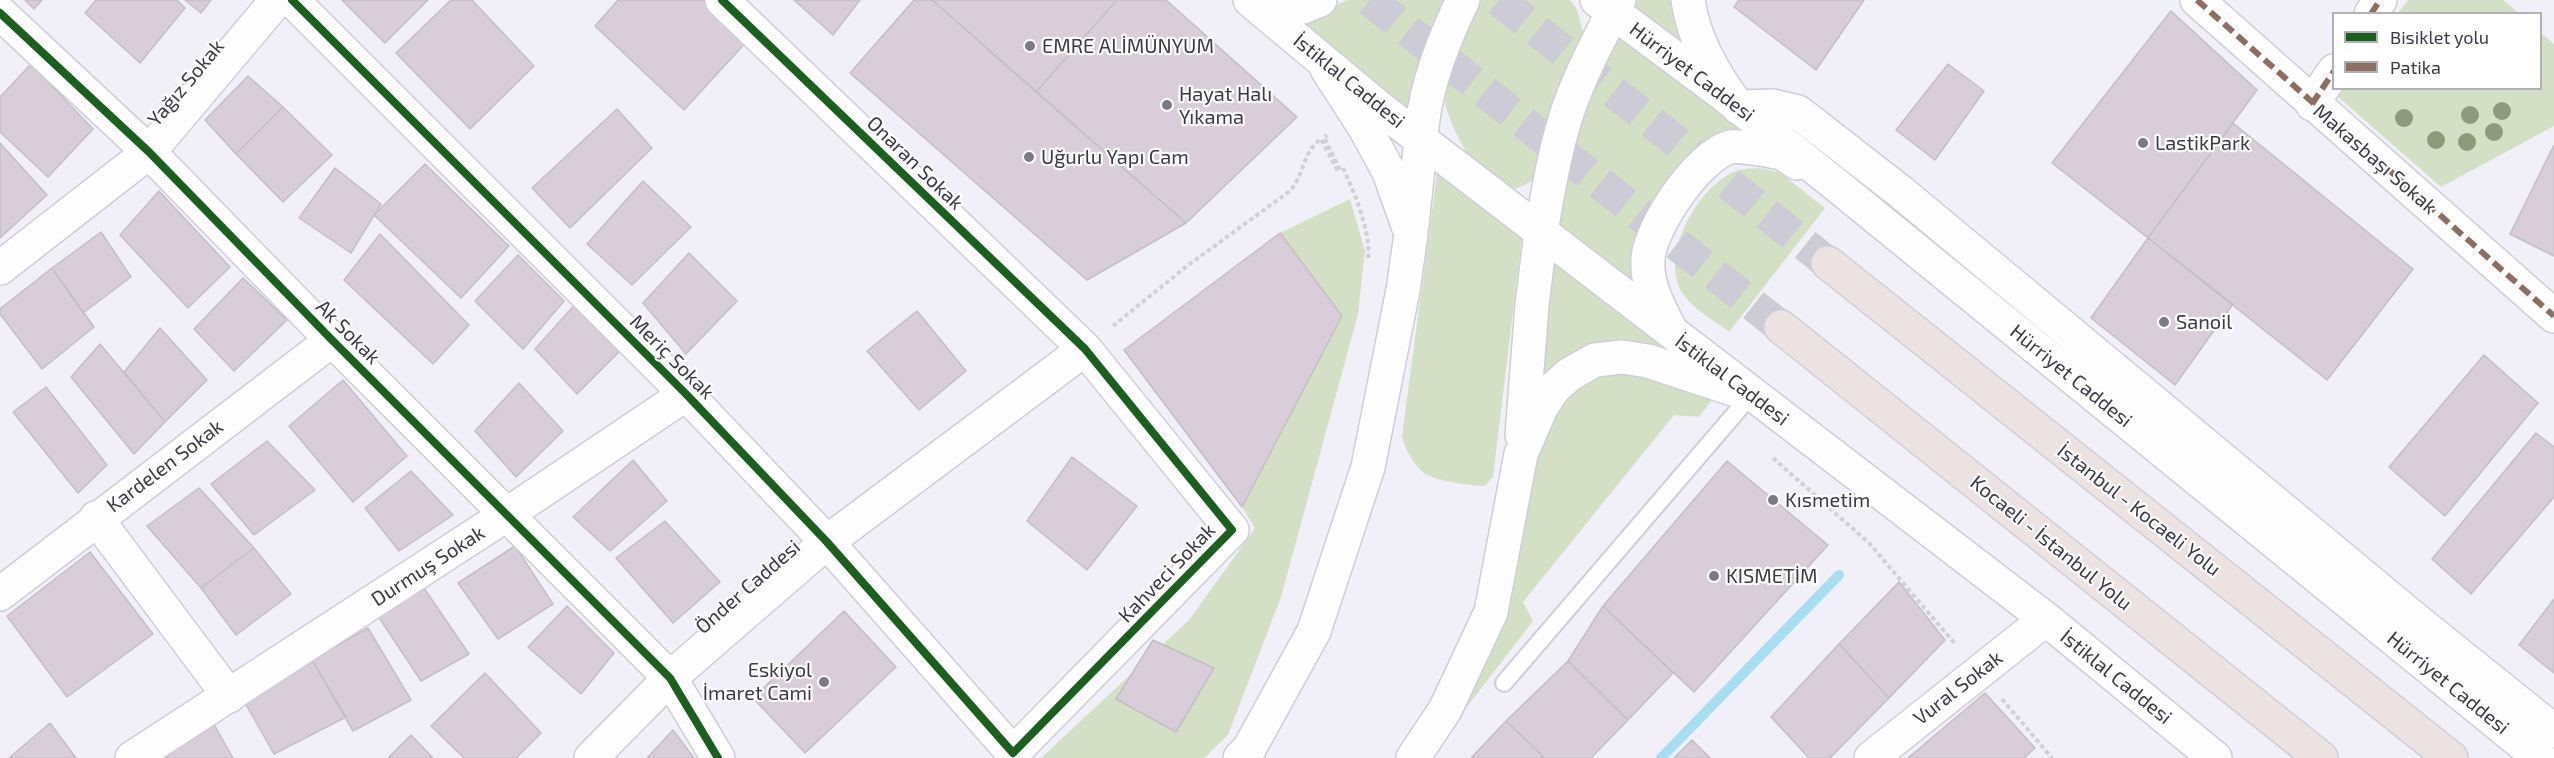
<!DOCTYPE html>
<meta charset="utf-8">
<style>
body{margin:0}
#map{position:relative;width:2554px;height:758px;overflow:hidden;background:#f1f0f8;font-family:"Exo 2",sans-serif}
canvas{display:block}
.legend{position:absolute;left:2332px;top:12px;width:210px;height:78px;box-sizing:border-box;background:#fff;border:2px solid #b1b0b5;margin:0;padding:8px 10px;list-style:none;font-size:18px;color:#3b3947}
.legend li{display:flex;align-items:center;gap:12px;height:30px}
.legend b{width:30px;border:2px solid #b1b0b5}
</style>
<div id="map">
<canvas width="2554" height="758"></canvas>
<ul class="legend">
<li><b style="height:8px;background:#1b5e20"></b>Bisiklet yolu</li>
<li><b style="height:8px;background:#8d6e63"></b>Patika</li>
</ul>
</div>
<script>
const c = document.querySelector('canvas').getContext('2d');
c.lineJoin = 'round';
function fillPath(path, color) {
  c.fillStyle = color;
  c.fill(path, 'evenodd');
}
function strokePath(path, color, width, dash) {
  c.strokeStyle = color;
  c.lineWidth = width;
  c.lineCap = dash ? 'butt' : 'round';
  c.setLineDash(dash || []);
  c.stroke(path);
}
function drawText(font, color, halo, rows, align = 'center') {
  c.font = font + ' "Exo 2",sans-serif';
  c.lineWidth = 4.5;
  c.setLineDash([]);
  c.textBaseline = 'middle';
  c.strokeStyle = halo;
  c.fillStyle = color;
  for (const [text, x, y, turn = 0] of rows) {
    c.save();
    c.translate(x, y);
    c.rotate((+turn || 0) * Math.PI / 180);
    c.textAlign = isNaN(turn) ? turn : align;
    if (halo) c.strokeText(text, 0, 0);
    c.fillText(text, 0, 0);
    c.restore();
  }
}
fillPath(new Path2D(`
 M 1348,0 L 1451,0 L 1412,115 L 1298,22 Z
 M 1474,0 L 1570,0 L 1576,7 L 1584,35 L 1541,172 L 1532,181 L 1518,188 L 1508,189 L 1477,174 L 1454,129 L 1446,108 L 1442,83 Z
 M 1636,0 L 1681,0 L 1715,83 L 1628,18 Z
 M 2408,0 L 2503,0 L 2519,13 L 2398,13 Z
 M 2541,33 L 2554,44 L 2554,126 L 2441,187 L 2337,96 L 2342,88 L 2540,88 Z
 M 1621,34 L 1750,131 L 1726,133 L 1641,293 L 1551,224 L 1560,178 L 1594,83 Z
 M 1759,168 L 1779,172 L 1825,208 L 1729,332 C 1715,321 1693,309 1683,294 C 1658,256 1698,186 1736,171 C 1742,168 1752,169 1759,168 Z
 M 1437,174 L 1522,237 L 1493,477 L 1485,486 C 1472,486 1435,481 1424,473 C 1413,464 1405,449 1402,436 Z
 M 1350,199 L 1365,251 L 1358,314 L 1281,597 L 1228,735 L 1204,758 L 1041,758 L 1190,619 L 1255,528 L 1242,507 L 1342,316 L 1280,233 Z
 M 1547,252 L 1687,363 L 1653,349 L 1538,395 Z
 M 1631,367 L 1714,397 L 1699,417 L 1674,415 L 1523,602 L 1533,621 L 1453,725 L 1529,461 L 1553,411 L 1589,377 Z`), '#d4e0c6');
strokePath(new Path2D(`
 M 1661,758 L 1839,575`), '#a9def0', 10);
const building = new Path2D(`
 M 25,0 L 42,0 L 34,9 Z
 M 96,0 L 177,0 L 185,8 L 140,63 L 85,13 Z
 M 185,0 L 211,0 L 201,13 Z
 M 342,0 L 428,0 L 385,43 Z
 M 451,0 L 472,0 L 534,66 L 470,129 L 396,53 Z
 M 618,0 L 713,0 L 750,38 L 684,110 L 595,26 Z
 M 794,0 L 860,0 L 833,35 Z
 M 914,0 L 932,0 L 1186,223 L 1087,280 L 850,73 Z
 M 932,0 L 1117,0 L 1036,92 Z
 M 1117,0 L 1166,0 L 1297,117 L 1186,223 L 1036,92 Z
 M 1739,0 L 1864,0 L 1816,70 L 1734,7 Z
 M 2171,11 L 2257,90 L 2148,238 L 2052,163 Z
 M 31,64 L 93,129 L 48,177 L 0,132 L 0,97 Z
 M 1948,64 L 1984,91 L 1935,160 L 1896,130 Z
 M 248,76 L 283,107 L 236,154 L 205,120 Z
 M 283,107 L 332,155 L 283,202 L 236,154 Z
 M 617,109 L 652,148 L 570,228 L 532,188 Z
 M 2233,123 L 2413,269 L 2327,380 L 2148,238 Z
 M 0,143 L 47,195 L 0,238 Z
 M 2554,145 L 2554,256 L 2510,234 Z
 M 425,164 L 509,246 L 461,298 L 374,215 Z
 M 335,168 L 381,204 L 351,253 L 299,218 Z
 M 643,181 L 691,227 L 632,285 L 587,244 Z
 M 159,191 L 230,267 L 188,308 L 120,235 Z
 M 101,232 L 131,277 L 83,313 L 52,268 Z
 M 1280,233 L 1342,316 L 1242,507 L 1124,350 Z
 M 380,234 L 469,325 L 433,364 L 344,280 Z
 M 2148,238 L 2233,304 L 2175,385 L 2091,318 Z
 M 689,253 L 737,301 L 686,354 L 643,303 Z
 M 518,255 L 564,301 L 523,349 L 475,301 Z
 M 52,268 L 94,327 L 42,369 L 0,314 L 0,309 Z
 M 243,278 L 287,320 L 234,371 L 194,329 Z
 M 579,300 L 624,347 L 577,394 L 535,349 Z
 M 917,311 L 966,371 L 919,410 L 867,351 Z
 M 160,328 L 207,380 L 165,422 L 124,372 Z
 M 100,344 L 165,422 L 134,454 L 71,377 Z
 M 2484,355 L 2538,403 L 2445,516 L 2389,467 Z
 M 343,380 L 407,456 L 353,502 L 289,426 Z
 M 519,383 L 563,431 L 516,477 L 475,431 Z
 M 46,387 L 107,465 L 78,493 L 13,412 Z
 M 2536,433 L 2554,447 L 2554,497 L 2471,594 L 2432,559 Z
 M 267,441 L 315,490 L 254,535 L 211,484 Z
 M 1072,457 L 1137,506 L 1087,570 L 1027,521 Z
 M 633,460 L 667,501 L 610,551 L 573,517 Z
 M 1727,461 L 1828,545 L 1694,692 L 1603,606 Z
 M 411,471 L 453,515 L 399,551 L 365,508 Z
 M 199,488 L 254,548 L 201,588 L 147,526 Z
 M 665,521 L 720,582 L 673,623 L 616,558 Z
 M 515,546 L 553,604 L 498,639 L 458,583 Z
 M 254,548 L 291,594 L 236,635 L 201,588 Z
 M 90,552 L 153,634 L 67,697 L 7,616 Z
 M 1899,582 L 1945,640 L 1889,698 L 1839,644 Z
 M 424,588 L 469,654 L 421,681 L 378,616 Z
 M 2554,599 L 2554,673 L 2519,645 Z
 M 567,606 L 614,653 L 581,694 L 528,647 Z
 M 1603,606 L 1673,673 L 1628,720 L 1568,661 Z
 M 844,611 L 896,667 L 805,753 L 753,698 Z
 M 368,628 L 411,700 L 353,731 L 312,660 Z
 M 1153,640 L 1214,668 L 1176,732 L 1116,699 Z
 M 1839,644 L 1889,698 L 1830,758 L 1809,758 L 1771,717 Z
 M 312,660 L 346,717 L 274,754 L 244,701 Z
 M 1568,661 L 1628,720 L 1591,758 L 1545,758 L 1506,721 Z
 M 485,673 L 541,733 L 516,758 L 464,758 L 431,726 Z
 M 1985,693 L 2035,748 L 2024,758 L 1908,758 Z
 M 211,719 L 233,758 L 165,758 Z
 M 1506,721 L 1545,758 L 1471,758 Z
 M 50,723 L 76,758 L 9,758 Z
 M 673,730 L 694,758 L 647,758 Z
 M 411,735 L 433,758 L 388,758 Z
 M 1692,740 L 1710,758 L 1674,758 Z`);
fillPath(building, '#d8cdd9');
strokePath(building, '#c4bec6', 1.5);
strokePath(new Path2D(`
 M 1370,0 L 1781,327
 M 1499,0 L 1828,263`), '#cdcbd5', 33, [33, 16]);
const service = new Path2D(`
 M 1504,683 L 1751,395`);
const minor = new Path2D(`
 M 292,0 L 686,394 L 827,542 L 1013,753 L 1232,530 L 1085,349 L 722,0
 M 2197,0 L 2554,316
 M 0,13 L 149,152 L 332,340 L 670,678 L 718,758
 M 2371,14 L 2380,0
 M 2312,104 L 2334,71
 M 0,268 L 149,152 L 277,0
 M 96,518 L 229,696
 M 0,594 L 332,340
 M 132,758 L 506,515 L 686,394
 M 591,758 L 670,678 L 827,542 L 1085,349
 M 1871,758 L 2046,619`);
const tertiary = new Path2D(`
 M 1412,225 L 1421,140
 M 1522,435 L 1532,305 L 1541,232
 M 1240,758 L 1249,749 L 1314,631 L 1368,467 L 1403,290 L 1411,234 L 1389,172 L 1365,128 L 1327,69
 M 1413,758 L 1445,710 L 1491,612 L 1521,454 L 1541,408 L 1554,388 L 1570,374 L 1595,360 L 1622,357 L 1648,361 L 1751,395`);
const secondary = new Path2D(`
 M 1250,0 L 1377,106 L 2046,619 L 2215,758
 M 1597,0 L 1719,91 L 1840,188 L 2540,758
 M 1688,0 C 1694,41 1714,74 1738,107 L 1773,106 L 1798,112 L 1902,193 L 2416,620 L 2554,731
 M 1253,2 L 1303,7 L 1320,0
 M 1421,140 C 1423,92 1442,43 1463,0
 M 1541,232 C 1548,192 1555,149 1568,110 C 1581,72 1601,36 1619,0
 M 1670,329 C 1659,307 1646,285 1648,259 C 1650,227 1698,156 1730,147 C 1737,145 1773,151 1781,153 C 1786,155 1792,160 1797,163`);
const trunk = new Path2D(`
 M 1828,263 L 2451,758
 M 1781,327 L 2321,758`);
strokePath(service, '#cecdd8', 20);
strokePath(minor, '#cecdd8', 36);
strokePath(tertiary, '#cecdd8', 36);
strokePath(secondary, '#cecdd8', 36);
strokePath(trunk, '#cfced4', 36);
strokePath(new Path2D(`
 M 1343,168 C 1354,192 1371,231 1368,258
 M 1113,326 L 1187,266 L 1290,191 C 1305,173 1302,153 1321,139 L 1338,171 L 1340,170 L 1324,137 L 1327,135
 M 1773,458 L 1869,543 L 1956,645
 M 2002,699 L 2052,758`), '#d1d1d5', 4, [4.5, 3]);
strokePath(service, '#fdfdfe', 16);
strokePath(minor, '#fdfdfe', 33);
strokePath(tertiary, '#fdfdfe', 33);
strokePath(secondary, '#fdfdfe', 33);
strokePath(trunk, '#ebe2e1', 33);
strokePath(new Path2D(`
 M 2197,0 L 2554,316
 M 2371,14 L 2380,0
 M 2312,104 L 2334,71`), '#8d6e63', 6, [12, 6]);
strokePath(new Path2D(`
 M 292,0 L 686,394 L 827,542 L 1013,753 L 1232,530 L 1085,349 L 722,0
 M 0,13 L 149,152 L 332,340 L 670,678 L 718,758`), '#1b5e20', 8);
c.fillStyle = '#8f9a7c';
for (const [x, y] of [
 [2502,111],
 [2470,115],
 [2404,118],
 [2494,132],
 [2436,140],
 [2467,142]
]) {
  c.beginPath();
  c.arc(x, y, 9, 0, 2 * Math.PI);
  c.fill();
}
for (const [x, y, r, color] of [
 [1030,46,6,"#7b7985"],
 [1167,105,6,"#7b7985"],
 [2143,143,6,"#7b7985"],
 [1029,157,6,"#7b7985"],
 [2164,322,6,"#7b7985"],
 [1773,500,6,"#7b7985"],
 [1714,576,6,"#7b7985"],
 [824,682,6,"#7b7985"]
]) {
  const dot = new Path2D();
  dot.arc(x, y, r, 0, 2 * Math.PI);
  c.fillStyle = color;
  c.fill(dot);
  strokePath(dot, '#fff', 2);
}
drawText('20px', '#3b3947', '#fff', [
 ["EMRE ALİMÜNYUM",1042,46],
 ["Hayat Halı",1179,94],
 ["Yıkama",1179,117],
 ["LastikPark",2155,143],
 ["Uğurlu Yapı Cam",1041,157],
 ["Sanoil",2176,322],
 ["Kısmetim",1785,500],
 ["KISMETİM",1726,576],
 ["Eskiyol",812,670,"right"],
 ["İmaret Cami",812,693,"right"]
], 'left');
drawText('20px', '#3b3947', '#fff', [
 ["Hürriyet Caddesi",1692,72,37],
 ["İstiklal Caddesi",1349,81,39],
 ["Yağız Sokak",186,83,-50],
 ["Makasbaşı Sokak",2375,159,41],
 ["Onaran Sokak",915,163,44],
 ["Ak Sokak",348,332,45],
 ["Meriç Sokak",672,357,45],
 ["Hürriyet Caddesi",2071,376,39],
 ["İstiklal Caddesi",1732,380,37],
 ["Kardelen Sokak",165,466,-37],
 ["İstanbul - Kocaeli Yolu",2139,510,38],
 ["Kocaeli - İstanbul Yolu",2051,543,39],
 ["Durmuş Sokak",428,566,-33],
 ["Kahveci Sokak",1167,573,-46],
 ["Önder Caddesi",748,587,-41],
 ["İstiklal Caddesi",2116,677,39],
 ["Hürriyet Caddesi",2448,683,39],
 ["Vural Sokak",1958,688,-38]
]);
</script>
